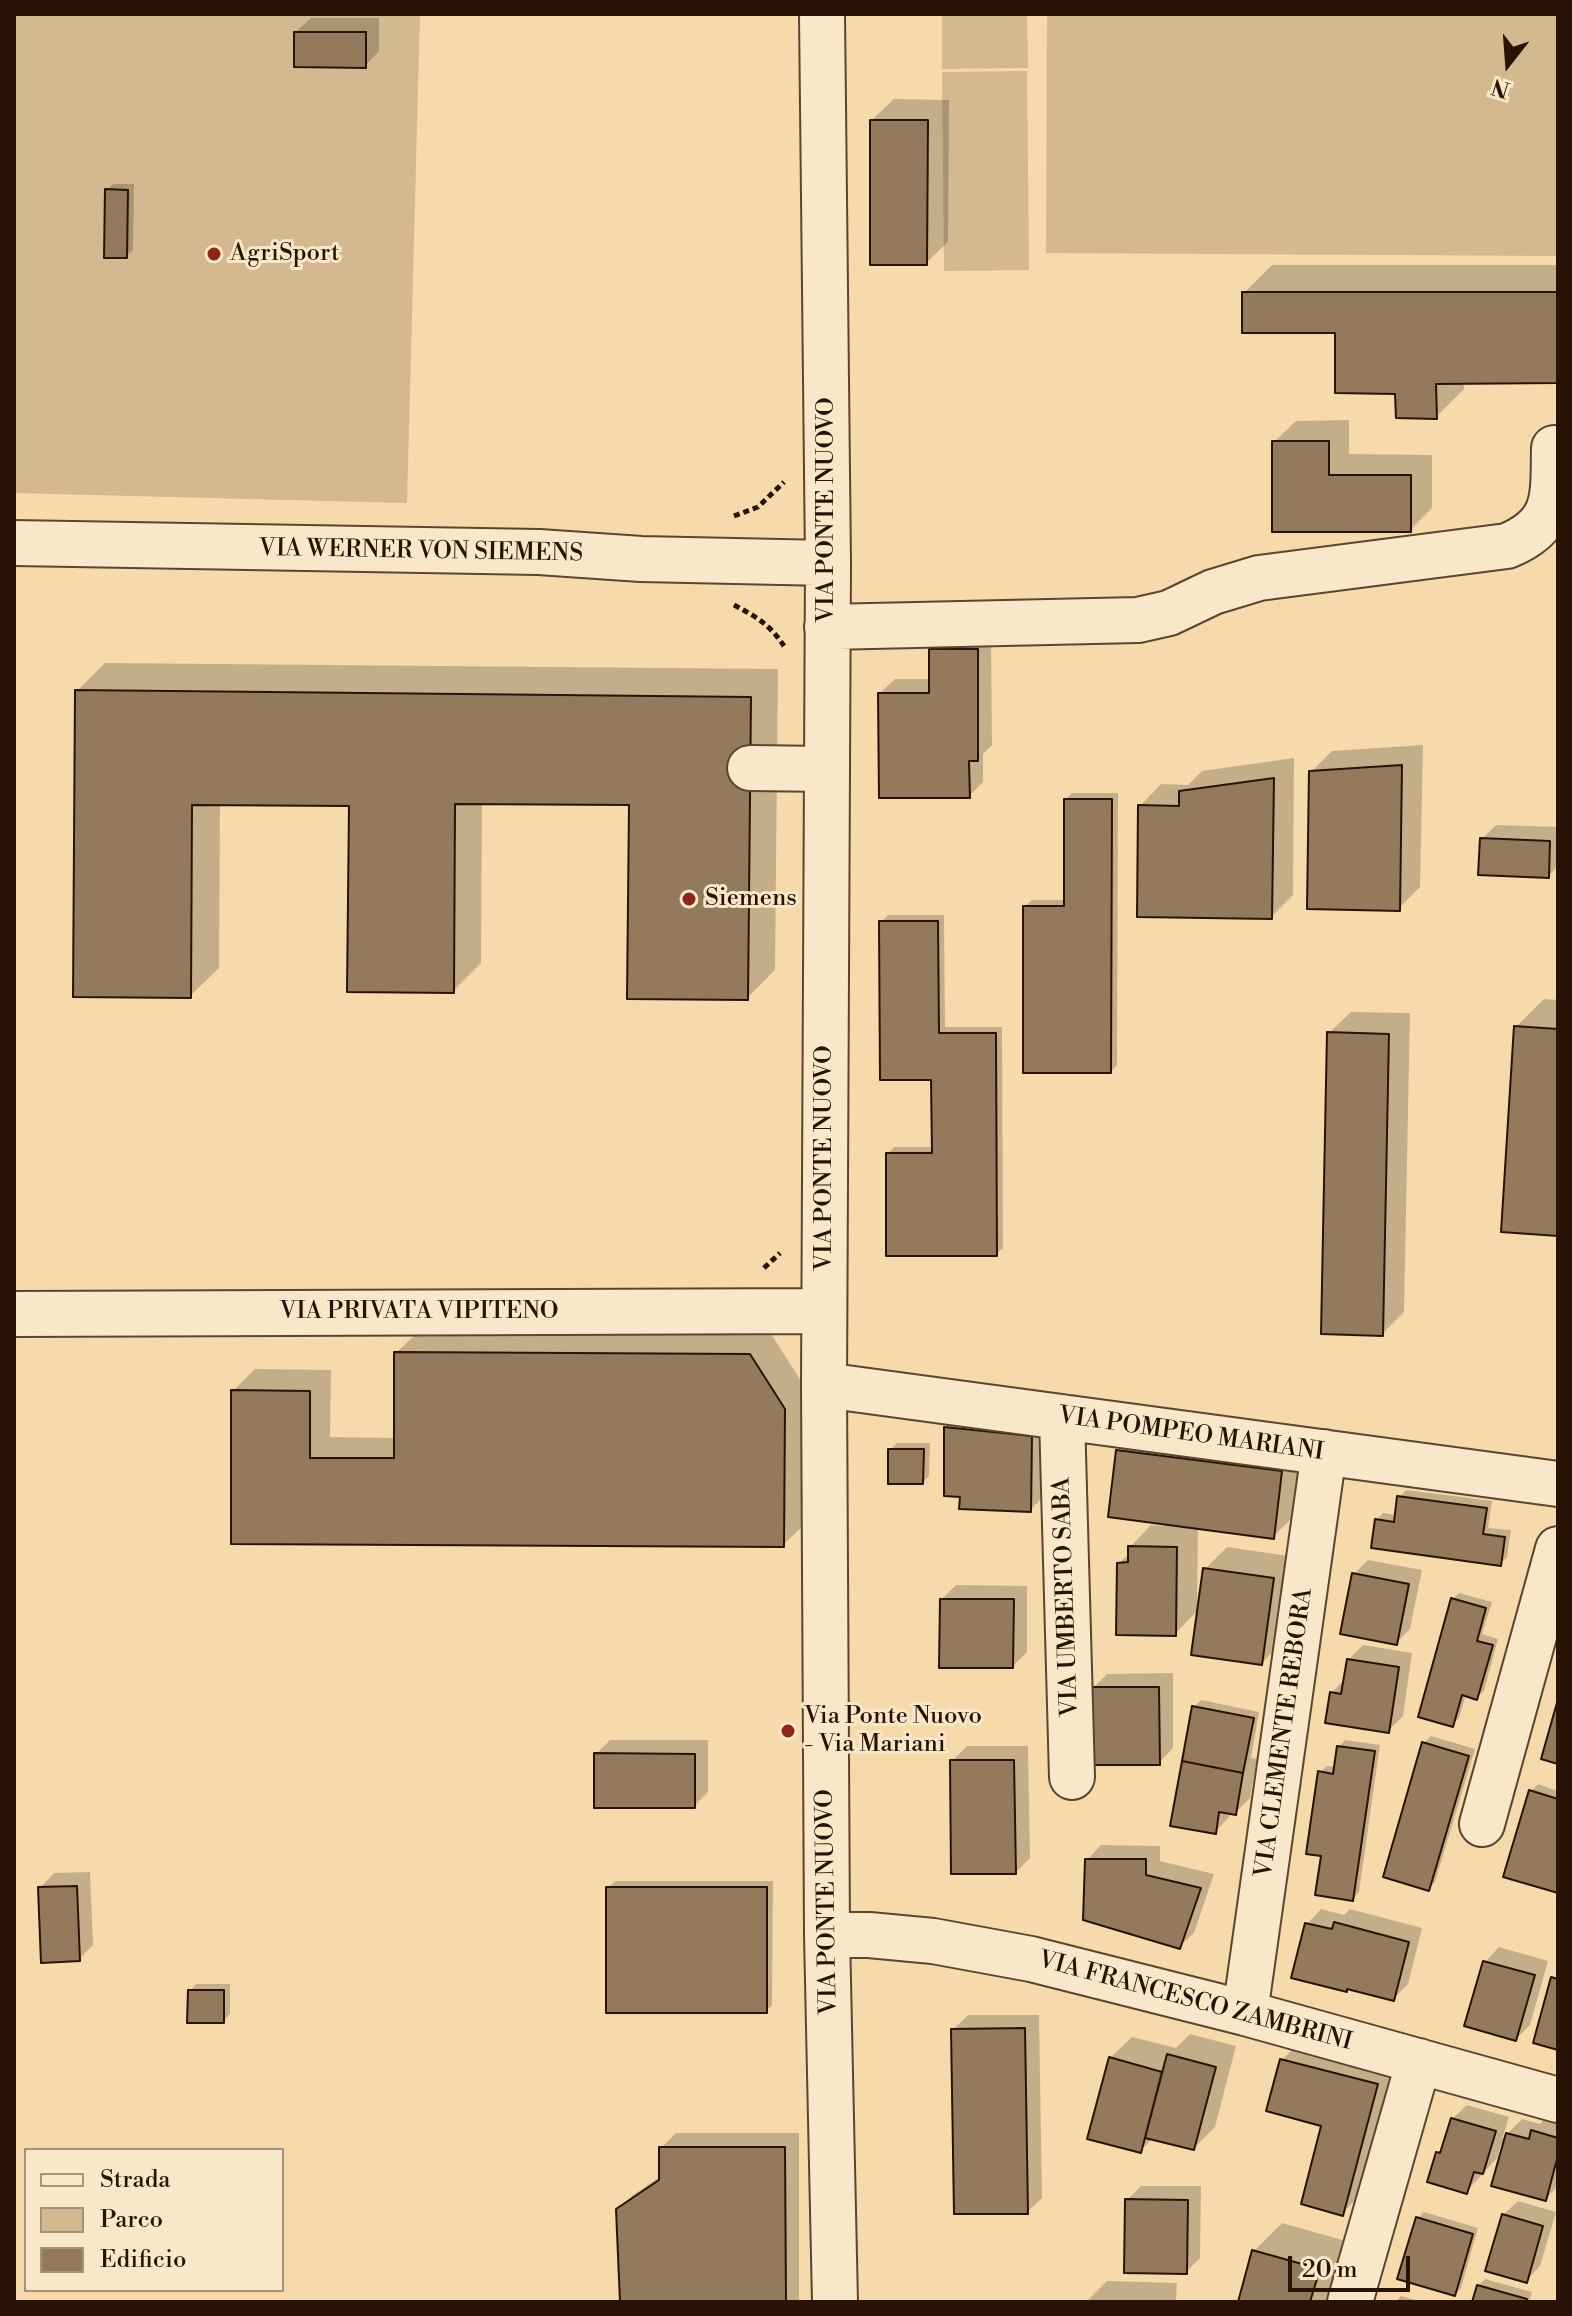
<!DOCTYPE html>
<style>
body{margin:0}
#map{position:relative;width:1572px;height:2316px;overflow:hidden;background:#f6daac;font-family:"Libre Bodoni",serif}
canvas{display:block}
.frame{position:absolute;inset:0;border:16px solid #291306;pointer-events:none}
.legend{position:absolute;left:24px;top:2148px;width:260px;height:144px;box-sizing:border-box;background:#f9e7c9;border:2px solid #a6927b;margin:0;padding:10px 14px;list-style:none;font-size:24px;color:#291306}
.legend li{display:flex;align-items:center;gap:16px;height:40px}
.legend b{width:40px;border:2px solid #a6927b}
.north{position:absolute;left:1468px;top:24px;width:80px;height:80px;-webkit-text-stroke:6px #f9e7c9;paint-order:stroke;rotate:197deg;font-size:22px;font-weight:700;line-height:32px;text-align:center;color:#291306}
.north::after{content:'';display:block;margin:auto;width:28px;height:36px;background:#291306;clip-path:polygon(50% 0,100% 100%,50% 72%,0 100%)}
.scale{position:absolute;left:1288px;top:2256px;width:122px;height:36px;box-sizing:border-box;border:4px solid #291306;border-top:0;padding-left:10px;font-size:24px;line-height:28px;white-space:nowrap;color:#291306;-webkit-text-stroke:6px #f9e7c9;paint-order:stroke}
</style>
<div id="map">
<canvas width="1572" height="2316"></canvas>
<div class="frame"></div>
<ul class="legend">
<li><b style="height:10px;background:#f9e7c9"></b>Strada</li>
<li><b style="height:22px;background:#d3b890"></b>Parco</li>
<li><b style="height:22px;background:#947a5c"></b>Edificio</li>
</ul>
<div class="north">N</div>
<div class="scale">20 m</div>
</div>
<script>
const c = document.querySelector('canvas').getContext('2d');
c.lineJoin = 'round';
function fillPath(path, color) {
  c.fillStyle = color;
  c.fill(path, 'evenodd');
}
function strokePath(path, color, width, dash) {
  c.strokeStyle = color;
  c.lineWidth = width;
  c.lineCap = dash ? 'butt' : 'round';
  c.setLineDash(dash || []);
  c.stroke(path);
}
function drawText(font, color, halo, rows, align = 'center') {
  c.font = font + ' "Libre Bodoni",serif';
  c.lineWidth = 6;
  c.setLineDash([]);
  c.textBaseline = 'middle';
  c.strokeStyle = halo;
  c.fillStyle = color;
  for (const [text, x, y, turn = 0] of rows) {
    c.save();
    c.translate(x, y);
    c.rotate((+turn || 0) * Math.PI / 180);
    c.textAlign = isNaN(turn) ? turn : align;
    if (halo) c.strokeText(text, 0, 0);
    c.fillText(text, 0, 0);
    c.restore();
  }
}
fillPath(new Path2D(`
 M 14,14 L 420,14 L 407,503 L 14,493 Z
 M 942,14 L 1027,14 L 1028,68 L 942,69 Z
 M 1047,14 L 1558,14 L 1558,256 L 1046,253 Z
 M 1027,71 L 1029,270 L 944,271 L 942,72 Z`), '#d3b890');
fillPath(new Path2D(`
 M 311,18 L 379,18 L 379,51 L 365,66 L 296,32 Z
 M 894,99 L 949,100 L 948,242 L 926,263 L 872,120 Z
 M 113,184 L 134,184 L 133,250 L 126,256 L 107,190 Z
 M 1272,265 L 1558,265 L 1558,381 L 1464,382 L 1464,389 L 1436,417 L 1397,392 L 1337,331 L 1244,293 Z
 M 1349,420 L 1349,454 L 1432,455 L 1432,508 L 1410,530 L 1274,442 L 1296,421 Z
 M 945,635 L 991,635 L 992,745 L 983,754 L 983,782 L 969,796 L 880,693 L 895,679 L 931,679 L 931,650 Z
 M 105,663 L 778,669 L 775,970 L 747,998 L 631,803 L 482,802 L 481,963 L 453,991 L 351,804 L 220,803 L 219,968 L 190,996 L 77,691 Z
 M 1423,745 L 1420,887 L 1399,908 L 1311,772 L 1332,751 Z
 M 1294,758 L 1293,895 L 1271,917 L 1140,806 L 1161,784 L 1188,785 L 1202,771 Z
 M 1072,793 L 1118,793 L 1117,1065 L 1111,1071 L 1025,906 L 1032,900 L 1066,900 L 1066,799 Z
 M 1496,825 L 1558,827 L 1558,866 L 1548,876 L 1482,839 Z
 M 888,915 L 944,915 L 945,1027 L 1002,1027 L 1003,1248 L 996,1254 L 888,1154 L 894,1147 L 934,1147 L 933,1078 L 881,922 Z
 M 1544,999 L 1558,1000 L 1558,1234 L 1516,1027 Z
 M 1351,1012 L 1410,1013 L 1404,1312 L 1382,1334 L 1329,1033 Z
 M 418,1332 L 771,1334 L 805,1387 L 805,1524 L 783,1545 L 233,1542 L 233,1391 L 255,1369 L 331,1370 L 330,1437 L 396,1438 L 396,1353 Z
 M 975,1399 L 1059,1409 L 1058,1482 L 1030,1510 L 962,1496 L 946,1427 Z
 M 1146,1423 L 1309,1444 L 1302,1508 L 1273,1537 L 1198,1527 L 1197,1609 L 1200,1609 L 1205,1569 L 1227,1547 L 1295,1557 L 1283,1641 L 1262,1663 L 1199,1609 L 1175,1634 L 1119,1563 L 1130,1553 L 1130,1547 L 1151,1525 L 1165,1526 L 1165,1523 L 1118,1451 Z
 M 897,1443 L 930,1443 L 929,1476 L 923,1482 L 890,1450 Z
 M 1406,1490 L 1492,1501 L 1488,1528 L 1511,1530 L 1507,1557 L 1500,1564 L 1376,1520 L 1383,1513 L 1397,1515 L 1399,1497 Z
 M 1368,1560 L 1422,1570 L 1410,1629 L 1396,1643 L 1354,1574 Z
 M 956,1585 L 1027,1586 L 1027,1652 L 1013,1666 L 942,1599 Z
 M 1459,1593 L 1492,1602 L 1482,1634 L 1498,1639 L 1484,1691 L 1477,1697 L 1466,1694 L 1459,1718 L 1452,1724 L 1453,1599 Z
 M 1363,1645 L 1412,1653 L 1403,1716 L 1389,1730 L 1331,1693 L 1346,1678 L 1348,1660 Z
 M 1173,1673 L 1173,1748 L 1159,1763 L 1093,1688 L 1107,1674 Z
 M 1201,1700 L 1259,1712 L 1251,1758 L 1257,1759 L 1250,1798 L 1235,1813 L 1230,1812 L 1229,1817 L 1215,1832 L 1194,1707 Z
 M 1431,1736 L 1475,1749 L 1435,1882 L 1429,1888 L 1424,1743 Z
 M 610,1740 L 708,1740 L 708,1792 L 694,1806 L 596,1754 Z
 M 1345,1740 L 1380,1745 L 1359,1892 L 1353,1899 L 1323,1855 L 1320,1772 L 1327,1766 L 1336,1767 L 1339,1747 Z
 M 967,1746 L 1028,1746 L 1030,1858 L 1016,1872 L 952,1761 Z
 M 1538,1784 L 1558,1791 L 1558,1891 L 1531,1791 Z
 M 1101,1845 L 1160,1846 L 1160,1861 L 1214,1874 L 1194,1933 L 1179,1947 L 1087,1860 Z
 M 90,1872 L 93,1945 L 79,1959 L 40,1888 L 54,1873 Z
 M 615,1881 L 773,1881 L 772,2005 L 766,2011 L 608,1888 Z
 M 1321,1909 L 1344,1915 L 1350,1909 L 1422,1928 L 1408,1984 L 1394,1998 L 1349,1987 L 1346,1990 L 1307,1924 Z
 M 1499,1947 L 1548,1961 L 1530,2025 L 1516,2039 L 1485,1962 Z
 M 196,1984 L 230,1984 L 230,2014 L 223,2021 L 190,1991 Z
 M 968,2015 L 1039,2015 L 1042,2198 L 1027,2212 L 953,2030 Z
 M 1190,2034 L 1236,2046 L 1215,2127 L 1194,2148 L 1153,2138 L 1140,2151 L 1110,2058 L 1132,2037 L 1176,2048 Z
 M 1304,2038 L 1398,2063 L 1364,2192 L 1342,2213 L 1324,2124 L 1282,2060 Z
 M 1467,2105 L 1509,2117 L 1502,2139 L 1522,2119 L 1540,2124 L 1547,2117 L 1558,2120 L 1558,2186 L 1545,2199 L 1504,2145 L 1501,2144 L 1497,2158 L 1466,2192 L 1438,2153 L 1444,2147 L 1452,2119 Z
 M 676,2133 L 799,2133 L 799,2302 L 624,2302 L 618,2210 L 633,2195 L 661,2176 L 661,2148 Z
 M 1141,2186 L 1201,2186 L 1200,2258 L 1186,2272 L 1127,2200 Z
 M 1518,2201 L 1556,2212 L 1540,2266 L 1526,2281 L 1503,2215 Z
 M 1424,2212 L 1478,2228 L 1461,2288 L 1455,2294 L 1418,2218 Z
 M 1282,2223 L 1346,2241 L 1331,2296 L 1325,2302 L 1240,2302 L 1254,2251 Z
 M 1485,2279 L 1532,2292 L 1529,2302 L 1474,2302 L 1478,2286 Z
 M 1107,2281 L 1177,2283 L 1176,2302 L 1086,2302 Z
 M 1401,2296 L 1423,2302 L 1395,2302 Z`), '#0003');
const building = new Path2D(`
 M 294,32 L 366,32 L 366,68 L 294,67 Z
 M 870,120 L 928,120 L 927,265 L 870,265 Z
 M 105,189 L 128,190 L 127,258 L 104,258 Z
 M 1242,292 L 1558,292 L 1558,383 L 1436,384 L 1437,419 L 1396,418 L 1395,394 L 1335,393 L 1335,333 L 1242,333 Z
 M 1272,441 L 1329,441 L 1329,475 L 1411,475 L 1411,532 L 1272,532 Z
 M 929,649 L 978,649 L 978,761 L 969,761 L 970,798 L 879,798 L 878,693 L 929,693 Z
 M 75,690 L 751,697 L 748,1000 L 627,999 L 629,805 L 455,804 L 454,993 L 347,992 L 349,806 L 192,805 L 191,998 L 73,997 Z
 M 1402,765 L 1400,911 L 1307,909 L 1309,771 Z
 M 1274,778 L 1272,919 L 1137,917 L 1138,805 L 1179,806 L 1179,791 Z
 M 1064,799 L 1112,799 L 1111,1073 L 1023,1073 L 1023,906 L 1064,906 Z
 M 1480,838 L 1550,841 L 1549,878 L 1478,875 Z
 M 879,921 L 938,921 L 939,1033 L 996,1033 L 997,1256 L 886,1256 L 886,1153 L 932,1153 L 931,1080 L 880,1080 Z
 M 1514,1026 L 1558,1029 L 1558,1236 L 1501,1232 Z
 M 1327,1032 L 1389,1034 L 1383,1336 L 1321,1334 Z
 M 394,1352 L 750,1354 L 785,1409 L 784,1547 L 231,1544 L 231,1390 L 310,1391 L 310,1458 L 394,1458 Z
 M 944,1427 L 1032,1436 L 1031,1512 L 959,1509 L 960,1497 L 944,1496 Z
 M 888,1449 L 924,1449 L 923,1484 L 888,1484 Z
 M 1116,1450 L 1282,1471 L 1274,1539 L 1108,1517 Z
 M 1397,1496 L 1487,1508 L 1483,1534 L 1505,1537 L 1501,1566 L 1371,1548 L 1375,1519 L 1394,1522 Z
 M 1128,1546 L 1177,1547 L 1176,1636 L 1116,1635 L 1117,1563 L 1128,1562 Z
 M 1203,1568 L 1274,1578 L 1262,1665 L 1191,1655 Z
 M 1352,1573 L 1409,1584 L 1397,1645 L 1340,1634 Z
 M 1451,1598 L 1486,1608 L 1477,1641 L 1493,1645 L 1477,1700 L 1462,1695 L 1453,1727 L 1418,1717 Z
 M 940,1599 L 1014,1599 L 1013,1668 L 939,1668 Z
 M 1347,1659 L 1399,1667 L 1389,1733 L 1325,1723 L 1330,1692 L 1341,1694 Z
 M 1090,1687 L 1159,1687 L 1160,1765 L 1091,1765 Z
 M 1558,1699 L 1558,1764 L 1541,1759 Z
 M 1192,1706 L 1254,1718 L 1243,1773 L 1182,1761 Z
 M 1422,1742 L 1469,1756 L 1429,1891 L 1383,1877 Z
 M 1337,1746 L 1375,1751 L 1353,1901 L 1315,1895 L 1321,1856 L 1306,1854 L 1318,1771 L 1333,1774 Z
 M 594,1753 L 695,1754 L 695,1808 L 594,1808 Z
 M 950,1760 L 1014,1760 L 1016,1874 L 951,1874 Z
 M 1182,1761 L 1243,1773 L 1236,1815 L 1219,1812 L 1216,1834 L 1170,1826 Z
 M 1529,1790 L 1558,1799 L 1558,1893 L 1503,1877 Z
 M 1085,1859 L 1146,1859 L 1146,1875 L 1201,1888 L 1180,1949 L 1083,1920 Z
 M 77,1886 L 80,1961 L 41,1963 L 38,1887 Z
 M 606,1887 L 767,1887 L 767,2013 L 606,2013 Z
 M 1334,1922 L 1409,1942 L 1394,2001 L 1347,1989 L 1347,1992 L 1291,1978 L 1305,1923 L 1332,1929 Z
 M 1483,1961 L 1535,1975 L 1516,2041 L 1464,2026 Z
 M 1551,1977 L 1558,1979 L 1558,2050 L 1533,2043 Z
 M 188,1990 L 224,1990 L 224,2023 L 187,2023 Z
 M 1025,2028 L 1028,2214 L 954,2214 L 951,2029 Z
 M 1167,2054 L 1216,2067 L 1194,2150 L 1145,2138 Z
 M 1109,2057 L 1162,2072 L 1141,2153 L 1087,2139 Z
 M 1280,2059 L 1378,2084 L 1343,2216 L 1301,2204 L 1321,2126 L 1266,2111 Z
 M 1451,2118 L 1496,2131 L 1483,2174 L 1474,2172 L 1467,2194 L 1427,2182 L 1436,2152 L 1440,2153 Z
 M 1531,2130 L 1558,2138 L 1558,2155 L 1546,2201 L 1491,2186 L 1506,2133 L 1529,2139 Z
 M 659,2147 L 785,2147 L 786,2302 L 620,2302 L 616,2209 L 659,2180 Z
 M 1125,2199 L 1188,2200 L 1187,2274 L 1124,2273 Z
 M 1502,2214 L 1543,2226 L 1527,2283 L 1485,2271 Z
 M 1416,2217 L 1473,2234 L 1455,2296 L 1397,2279 Z
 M 1252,2250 L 1320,2269 L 1310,2302 L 1238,2302 Z
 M 1477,2285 L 1527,2299 L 1526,2302 L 1472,2302 Z`);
fillPath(building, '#947a5c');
strokePath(building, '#291306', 2);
const minor = new Path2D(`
 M 822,14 L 828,563 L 824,1385 L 827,1935 L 835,2302
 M 14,543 L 539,552 L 641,559 L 828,563
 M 827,627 L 1138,620 L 1169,613 L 1213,592 L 1259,578 L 1507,546 C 1558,525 1553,496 1554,448
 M 750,768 L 827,769
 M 14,1314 L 824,1311
 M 824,1385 L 1558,1484
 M 1062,1417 L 1072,1777
 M 1482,1824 L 1558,1549
 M 827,1935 L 869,1935 L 933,1941 L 1031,1959 L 1245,2013 L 1558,2100
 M 1245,2013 L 1324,1452
 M 1350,2302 L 1419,2061`);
strokePath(minor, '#5c4530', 48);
strokePath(new Path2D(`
 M 734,516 L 758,507 L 784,482
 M 734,605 C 757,617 770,625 784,646
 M 764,1268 L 780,1253`), '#291306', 5, [6, 4]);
strokePath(minor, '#f9e7c9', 44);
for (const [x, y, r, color] of [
 [214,254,8,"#8f2418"],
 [689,899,8,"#8f2418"],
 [788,1731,8,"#8f2418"]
]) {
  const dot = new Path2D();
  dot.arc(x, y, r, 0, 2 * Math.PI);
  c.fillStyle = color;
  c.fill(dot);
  strokePath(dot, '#f9e7c9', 3);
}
drawText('24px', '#291306', '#f9e7c9', [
 ["AgriSport",230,254],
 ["Siemens",705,899],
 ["Via Ponte Nuovo",804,1717],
 ["- Via Mariani",804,1745]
], 'left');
drawText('24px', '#291306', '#f9e7c9', [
 ["VIA PONTE NUOVO",827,510,-90],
 ["VIA WERNER VON SIEMENS",421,552,1],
 ["VIA PONTE NUOVO",825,1158,-90],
 ["VIA PRIVATA VIPITENO",419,1312],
 ["VIA POMPEO MARIANI",1191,1435,8],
 ["VIA UMBERTO SABA",1067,1597,-92],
 ["VIA CLEMENTE REBORA",1285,1733,-82],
 ["VIA PONTE NUOVO",828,1902,-91],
 ["VIA FRANCESCO ZAMBRINI",1195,2002,15]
]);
</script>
